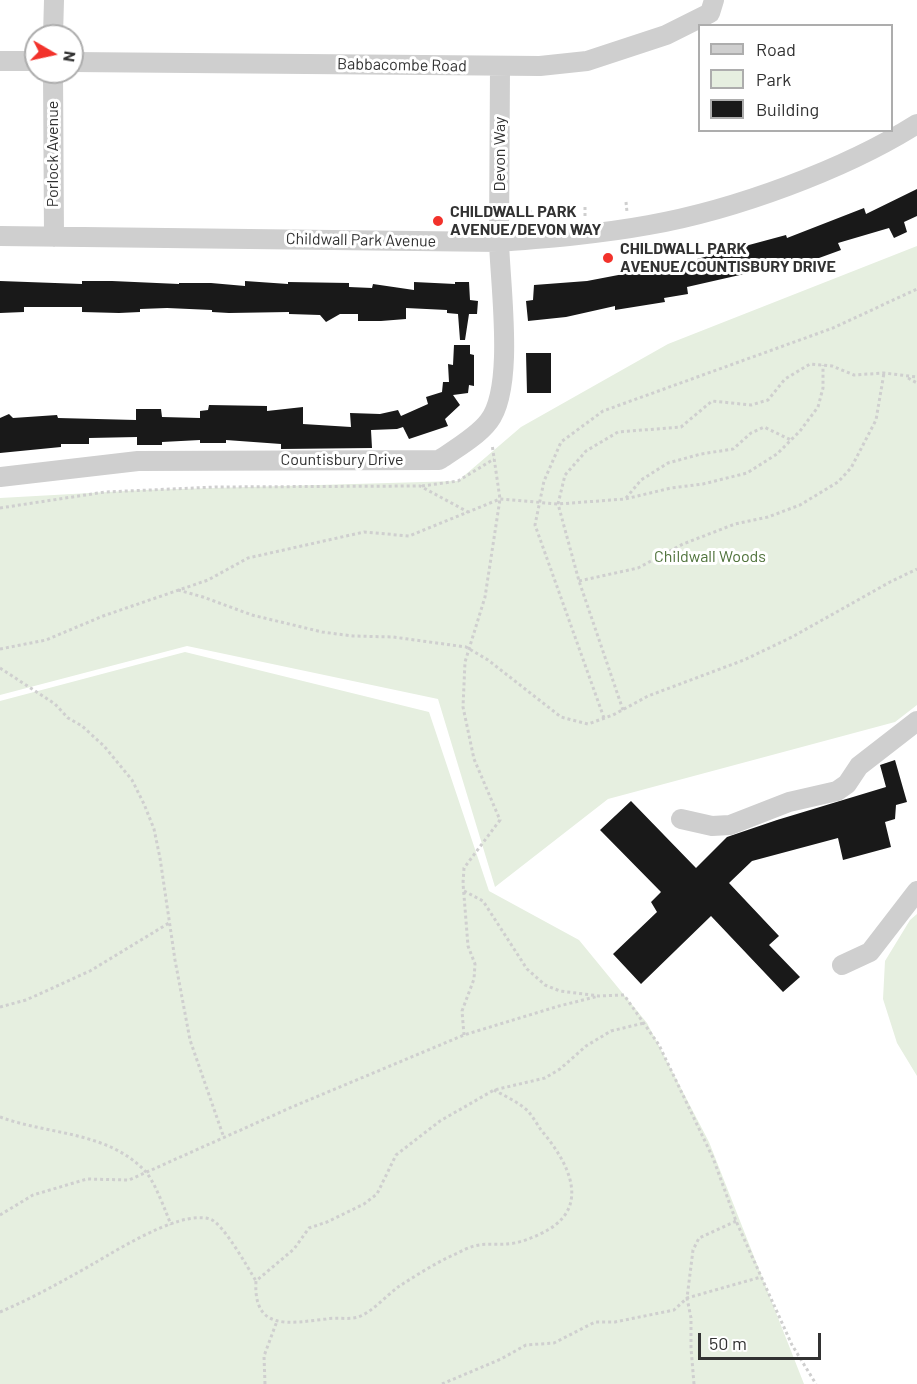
<!DOCTYPE html>
<style>
body{margin:0}
#map{position:relative;width:917px;height:1384px;overflow:hidden;background:#fff;font-family:Barlow,sans-serif}
canvas{display:block}
.legend{position:absolute;left:698px;top:24px;width:195px;height:108px;box-sizing:border-box;background:#fff;border:2px solid #adadad;margin:0;padding:8px 10px;list-style:none;font-size:18px;color:#323232}
.legend li{display:flex;align-items:center;gap:12px;height:30px}
.legend b{width:30px;border:2px solid #adadad}
.north{position:absolute;left:24px;top:24px;width:60px;height:60px;box-sizing:border-box;background:#fff;border:2px solid #adadad;border-radius:50%;rotate:99deg;font-size:16px;font-weight:700;line-height:24px;text-align:center;color:#323232}
.north::after{content:'';display:block;margin:auto;width:21px;height:27px;background:#f2322b;clip-path:polygon(50% 0,100% 100%,50% 72%,0 100%)}
.scale{position:absolute;left:698px;top:1333px;width:123px;height:27px;box-sizing:border-box;border:3px solid #323232;border-top:0;padding-left:8px;font-size:18px;line-height:21px;white-space:nowrap;color:#323232;-webkit-text-stroke:4px #fff;paint-order:stroke}
</style>
<div id="map">
<canvas width="917" height="1384"></canvas>
<ul class="legend">
<li><b style="height:8px;background:#cfcfcf"></b>Road</li>
<li><b style="height:16px;background:#e6efe0"></b>Park</li>
<li><b style="height:16px;background:#191919"></b>Building</li>
</ul>
<div class="north">N</div>
<div class="scale">50 m</div>
</div>
<script>
const c = document.querySelector('canvas').getContext('2d');
c.lineJoin = 'round';
function fillPath(path, color) {
  c.fillStyle = color;
  c.fill(path, 'evenodd');
}
function strokePath(path, color, width, dash) {
  c.strokeStyle = color;
  c.lineWidth = width;
  c.lineCap = dash ? 'butt' : 'round';
  c.setLineDash(dash || []);
  c.stroke(path);
}
function drawText(font, color, halo, rows, align = 'center') {
  c.font = font + ' Barlow,sans-serif';
  c.lineWidth = 6;
  c.setLineDash([]);
  c.textBaseline = 'middle';
  c.strokeStyle = halo;
  c.fillStyle = color;
  for (const [text, x, y, turn = 0] of rows) {
    c.save();
    c.translate(x, y);
    c.rotate((+turn || 0) * Math.PI / 180);
    c.textAlign = isNaN(turn) ? turn : align;
    if (halo) c.strokeText(text, 0, 0);
    c.fillText(text, 0, 0);
    c.restore();
  }
}
fillPath(new Path2D(`
 M 917,246 L 917,705 L 895,722 L 608,799 L 495,887 L 438,699 L 187,646 L 0,695 L 0,498 L 144,490 L 458,481 L 521,427 L 668,344 Z
 M 185,652 L 429,712 L 489,891 L 579,940 L 647,1023 L 709,1142 L 804,1384 L 0,1384 L 0,701 Z
 M 917,914 L 917,1076 L 897,1043 L 883,999 L 885,961 L 910,920 Z`), '#e6efe0');
fillPath(new Path2D(`
 M 917,189 L 917,216 L 904,222 L 907,232 L 894,238 L 889,228 L 838,243 L 841,250 L 808,262 L 794,266 L 791,258 L 753,272 L 687,287 L 688,294 L 664,298 L 665,302 L 615,310 L 615,306 L 566,317 L 528,321 L 526,301 L 533,300 L 534,285 L 587,281 L 634,272 L 634,270 L 697,260 L 697,259 L 786,235 L 787,238 L 864,208 L 866,214 Z
 M 0,281 L 82,284 L 82,281 L 112,281 L 179,284 L 179,283 L 211,283 L 245,286 L 245,281 L 288,284 L 288,282 L 349,283 L 349,287 L 372,288 L 373,284 L 414,290 L 414,282 L 455,284 L 455,282 L 469,282 L 470,300 L 478,301 L 477,314 L 469,314 L 465,340 L 460,340 L 458,314 L 447,313 L 447,310 L 406,308 L 406,319 L 381,321 L 358,321 L 358,314 L 340,314 L 326,322 L 320,315 L 289,314 L 289,312 L 229,313 L 212,312 L 212,310 L 167,308 L 140,309 L 140,312 L 119,313 L 82,312 L 82,307 L 24,307 L 24,312 L 0,313 Z
 M 454,345 L 470,345 L 470,354 L 474,355 L 474,386 L 469,385 L 468,393 L 453,395 L 460,405 L 445,419 L 448,426 L 409,439 L 403,427 L 397,429 L 371,430 L 372,448 L 281,449 L 281,444 L 226,440 L 226,443 L 200,443 L 200,440 L 162,442 L 162,445 L 137,445 L 137,437 L 89,438 L 89,444 L 61,444 L 61,447 L 0,453 L 0,418 L 9,414 L 13,418 L 57,415 L 58,418 L 136,420 L 136,409 L 161,409 L 162,417 L 200,418 L 200,411 L 208,410 L 209,405 L 267,406 L 267,411 L 303,407 L 303,424 L 351,427 L 350,413 L 380,414 L 398,410 L 401,416 L 428,404 L 426,397 L 442,392 L 443,382 L 449,382 L 448,364 L 453,365 Z
 M 526,353 L 551,353 L 551,393 L 527,393 Z
 M 895,760 L 907,802 L 896,805 L 895,819 L 885,822 L 891,847 L 843,860 L 838,838 L 752,861 L 729,883 L 779,936 L 769,945 L 800,977 L 783,992 L 711,916 L 641,984 L 613,954 L 657,912 L 651,902 L 661,892 L 600,830 L 631,801 L 696,868 L 727,837 L 777,820 L 886,787 L 880,765 Z`), '#191919');
strokePath(new Path2D(`
 M 626,202 L 627,212
 M 585,207 L 585,217
 M 571,208 L 572,218
 M 530,210 L 530,224
 M 908,378 L 917,383
 M 422,486 L 458,481 L 494,459
 M 626,498 L 641,480 L 668,463 L 701,454 L 733,449 L 751,433 L 764,427 L 791,440
 M 0,508 L 105,492 L 216,487 L 420,486 L 468,512
 M 579,581 L 638,568 L 683,544 L 735,524 L 768,517 L 800,505 L 838,482 L 851,468 L 876,420 L 884,373
 M 178,590 L 203,597 L 252,615 L 322,632 L 353,636 L 393,637 L 466,647 L 488,660 L 561,717 L 588,724 L 613,715 L 648,696 L 744,660 L 792,637 L 890,582 L 917,569
 M 0,649 L 46,640 L 103,616 L 208,580 L 248,558 L 364,532 L 409,536 L 500,499 L 558,504 L 625,499 L 671,488 L 703,484 L 747,473 L 777,454 L 800,431 L 818,407 L 823,388 L 823,365
 M 0,668 L 55,704 L 68,718 L 82,726 L 104,746 L 132,780 L 144,804 L 154,829 L 160,858 L 175,960 L 190,1040 L 224,1138
 M 623,710 L 579,581 L 558,504 L 565,475 L 586,451 L 618,432 L 681,427 L 712,401 L 751,405 L 768,400 L 785,379 L 810,364 L 832,366 L 854,375 L 884,373 L 917,377
 M 604,718 L 535,525 L 544,481 L 561,442 L 603,411 L 833,328 L 917,289
 M 464,891 L 483,901 L 527,969 L 545,985 L 560,991 L 599,996 L 624,995 L 659,1045 L 713,1158 L 736,1221 L 792,1345 L 816,1384
 M 0,1007 L 26,1000 L 90,971 L 169,923
 M 464,1035 L 462,1011 L 474,979 L 475,964 L 468,946 L 463,883 L 464,868 L 500,820 L 474,759 L 463,707 L 465,662 L 485,597 L 500,499 L 492,444
 M 494,1090 C 505,1096 518,1102 528,1111 C 533,1117 537,1124 541,1130 C 570,1164 593,1210 540,1234 C 530,1239 516,1244 505,1244 C 495,1245 485,1243 474,1246 C 467,1248 460,1252 453,1255 C 434,1264 415,1276 398,1287 C 386,1296 371,1313 358,1317 C 348,1320 336,1317 326,1319 C 290,1323 253,1332 256,1281 L 294,1249 L 309,1228 L 327,1222 L 364,1204 L 377,1194 L 396,1155 L 440,1121 L 494,1090 L 545,1078 L 560,1069 L 586,1046 L 611,1031 L 644,1023
 M 0,1117 C 49,1135 107,1131 145,1171 C 154,1180 166,1212 171,1225
 M 0,1215 L 33,1195 L 87,1179 L 129,1180 L 292,1107 L 464,1035 L 559,1006 L 599,996
 M 0,1312 C 26,1301 52,1287 77,1273 C 107,1257 177,1209 210,1219 C 223,1223 248,1268 256,1281
 M 265,1384 L 264,1356 L 277,1321
 M 442,1384 L 501,1359 L 526,1345 L 554,1343 L 595,1322 L 615,1322 L 674,1310 L 687,1298 L 761,1277
 M 694,1384 L 691,1348 L 691,1318 L 687,1298 L 693,1250 L 699,1238 L 736,1221`), '#cfcfcf', 3, [3, 3]);
strokePath(new Path2D(`
 M 53,36 L 54,0
 M 0,61 L 36,61
 M 72,62 L 540,66 L 587,61 L 666,35 L 710,13 L 714,0
 M 53,72 L 54,237
 M 0,236 L 499,242 C 549,238 600,234 649,225 C 734,210 844,170 917,124
 M 0,477 L 138,461 L 439,460 C 454,450 478,436 489,421 C 515,387 500,285 499,241 C 499,183 500,125 500,67
 M 681,819 L 712,826 L 730,825 L 789,802 L 837,791 L 847,784 L 859,766 L 917,721
 M 842,965 L 870,952 L 917,891`), '#cfcfcf', 20);
for (const [x, y, r, color] of [
 [438,221,6,"#f2322b"],
 [608,258,6,"#f2322b"]
]) {
  const dot = new Path2D();
  dot.arc(x, y, r, 0, 2 * Math.PI);
  c.fillStyle = color;
  c.fill(dot);
  strokePath(dot, '#fff', 2);
}
drawText('16px', '#323232', '#fff', [
 ["Babbacombe Road",402,65,1],
 ["Porlock Avenue",53,154,-90],
 ["Devon Way",500,154,-90],
 ["Childwall Park Avenue",361,240,1],
 ["Countisbury Drive",342,460]
]);
drawText('bold 16px', '#323232', '#fff', [
 ["CHILDWALL PARK",450,212],
 ["AVENUE/DEVON WAY",450,230],
 ["CHILDWALL PARK",620,249],
 ["AVENUE/COUNTISBURY DRIVE",620,267]
], 'left');
drawText('16px', '#4f723b', '#fff', [
 ["Childwall Woods",710,557]
]);
</script>
